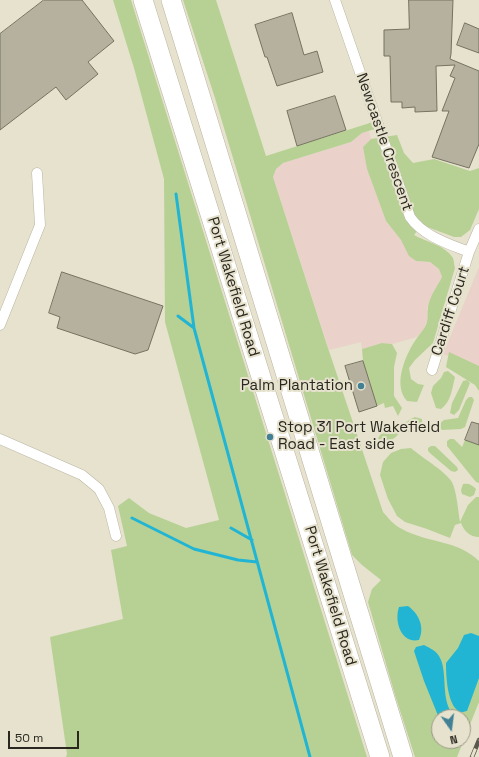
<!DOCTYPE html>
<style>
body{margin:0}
#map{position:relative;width:479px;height:757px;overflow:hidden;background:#e6e2cd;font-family:"Space Grotesk",sans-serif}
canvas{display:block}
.north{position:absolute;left:431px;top:709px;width:40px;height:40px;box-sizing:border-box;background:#e6e2cd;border:1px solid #9a9787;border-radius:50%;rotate:166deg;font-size:11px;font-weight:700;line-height:16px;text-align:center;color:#29271f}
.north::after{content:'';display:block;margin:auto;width:14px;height:18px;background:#418095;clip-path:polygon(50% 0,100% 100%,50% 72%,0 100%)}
.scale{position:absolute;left:8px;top:731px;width:71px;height:18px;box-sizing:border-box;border:2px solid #29271f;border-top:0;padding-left:5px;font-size:12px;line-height:14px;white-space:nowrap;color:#29271f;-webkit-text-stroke:3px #e6e2cd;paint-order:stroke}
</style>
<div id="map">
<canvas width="479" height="757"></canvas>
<div class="north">N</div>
<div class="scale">50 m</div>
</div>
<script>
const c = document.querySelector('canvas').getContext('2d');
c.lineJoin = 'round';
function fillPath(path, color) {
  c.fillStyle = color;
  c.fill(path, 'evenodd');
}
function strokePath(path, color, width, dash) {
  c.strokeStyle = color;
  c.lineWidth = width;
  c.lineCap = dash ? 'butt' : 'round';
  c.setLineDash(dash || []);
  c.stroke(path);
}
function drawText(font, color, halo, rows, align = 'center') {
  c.font = font + ' "Space Grotesk",sans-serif';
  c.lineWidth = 4;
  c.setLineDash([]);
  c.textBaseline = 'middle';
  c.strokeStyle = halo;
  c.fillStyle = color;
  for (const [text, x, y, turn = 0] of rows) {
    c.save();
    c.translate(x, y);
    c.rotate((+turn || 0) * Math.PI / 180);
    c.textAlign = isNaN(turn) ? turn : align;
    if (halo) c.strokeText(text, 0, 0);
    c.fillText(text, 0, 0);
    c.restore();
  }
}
fillPath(new Path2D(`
 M 369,131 L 371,139 L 363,147 L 367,169 L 386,221 L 401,240 L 410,256 L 416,261 L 430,262 L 439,269 L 442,277 L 438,285 L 433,292 L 427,308 L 427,321 L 423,330 L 417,337 L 392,344 L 382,343 L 362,349 L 361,342 L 329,350 L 273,177 L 276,169 L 283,163 L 351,142 L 362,133 Z
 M 479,267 L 479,369 L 443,354 Z`), '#ead1ca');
fillPath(new Path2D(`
 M 113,0 L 131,0 L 367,757 L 66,757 L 67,754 L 50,637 L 123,619 L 111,550 L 127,546 L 118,506 L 129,498 L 149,513 L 186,528 L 219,520 L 165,322 L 164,179 L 134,68 Z
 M 183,0 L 216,0 L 266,156 L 376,121 L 378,128 L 362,133 L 351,142 L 283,163 L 276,169 L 273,177 L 326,342 L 383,512 C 389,519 394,525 402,529 C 427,543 458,540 479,561 L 479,702 L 457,757 L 415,757 L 395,695 L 368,602 L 372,589 L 381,580 L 362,565 L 352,555 L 215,98 ZM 439,717 L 463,717 L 463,741 L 439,741 Z
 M 397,135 L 404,153 L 413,163 L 434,159 L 470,171 L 479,168 L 479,209 L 470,230 L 461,237 L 454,237 L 422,225 L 414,235 C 426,242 445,245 453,258 C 454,261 454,265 455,268 L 433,343 L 415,360 L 409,368 L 411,379 L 418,384 L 424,385 L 417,402 L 407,401 C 392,385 406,353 417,338 C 420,333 425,329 427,322 C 428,318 427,312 428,307 C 430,295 437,287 442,277 L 439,269 L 430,262 L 416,261 L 409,256 L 401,240 L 386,221 L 367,169 L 363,147 L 371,139 Z
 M 382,343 L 392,344 L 397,353 L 394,367 L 394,396 L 402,408 L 398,416 L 393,406 L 385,408 L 384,403 L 377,406 L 363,361 L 362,349 Z
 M 449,352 L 479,366 L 479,391 L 475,385 L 446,367 Z
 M 448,371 L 455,377 C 452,389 451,402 441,409 L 436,408 L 431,393 L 433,386 L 441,378 L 444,372 Z
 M 467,380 L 470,383 L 459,410 L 454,415 L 450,413 L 452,403 L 463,381 Z
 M 469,397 L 472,397 L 474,400 L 465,427 L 461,429 L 442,430 L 440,428 L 439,424 L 444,420 L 458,418 L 466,400 Z
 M 415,417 L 422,419 L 422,423 C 416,429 411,435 402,431 C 403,423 408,420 415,417 Z
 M 392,431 L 398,431 L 399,433 C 396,439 387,442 381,442 L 378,438 L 381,434 Z
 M 450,439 L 454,439 L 462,447 L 465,440 L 479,445 L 479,483 L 476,482 L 447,446 L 447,441 Z
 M 431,446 L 435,446 L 457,467 L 458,470 L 455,472 L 451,471 L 431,454 L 428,451 L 428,448 Z
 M 411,448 C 422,458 444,470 452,482 C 457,492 458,511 460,522 L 468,505 L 476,497 L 479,497 L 479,537 C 470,537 464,531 461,523 L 455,525 L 450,538 L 427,529 L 405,522 L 397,516 L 388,499 L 380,475 L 383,462 L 391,453 L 401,449 Z
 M 463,484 C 469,483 472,485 476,489 L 474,495 L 470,497 L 462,494 L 461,490 Z`), '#b7d195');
fillPath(new Path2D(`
 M 408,606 C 419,614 425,627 419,640 C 401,644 394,621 399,607 Z
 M 471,633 L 479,636 L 479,678 L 467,711 C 463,712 460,713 457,710 C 447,701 446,675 446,663 L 458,648 L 464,635 Z
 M 424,645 C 430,648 436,651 439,656 C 449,672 439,701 455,717 L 439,717 L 439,718 L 424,681 L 414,651 L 416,647 Z`), '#22b5d3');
strokePath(new Path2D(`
 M 176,194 L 194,328 L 310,757
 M 178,316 L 194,328
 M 132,518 L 194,549 L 238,560 L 257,562
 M 231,528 L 252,540`), '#22b5d3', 3);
const building = new Path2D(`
 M 44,0 L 82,0 L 114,41 L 88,62 L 98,74 L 66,100 L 56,87 L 0,130 L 0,34 Z
 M 409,0 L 453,0 L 451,54 L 450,59 L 479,71 L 479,144 L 469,168 L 432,157 L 449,111 L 442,111 L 455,78 L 450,76 L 455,65 L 436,66 L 437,111 L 415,112 L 415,107 L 402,108 L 402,102 L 391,102 L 390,56 L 384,56 L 384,30 L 409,29 Z
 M 292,13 L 304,55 L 317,51 L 323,72 L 277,86 L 267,57 L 265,57 L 255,25 Z
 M 465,23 L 479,29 L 479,53 L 457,45 Z
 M 335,96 L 346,130 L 297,146 L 287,111 Z
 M 62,272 L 163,306 L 148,350 L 135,354 L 57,328 L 60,317 L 49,313 Z
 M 363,361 L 377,406 L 359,412 L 345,366 Z
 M 472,422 L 479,424 L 479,445 L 465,440 Z`);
fillPath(building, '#b5b19e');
strokePath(building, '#757260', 1);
const street = new Path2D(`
 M 335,0 L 410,217 C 423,236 449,244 469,252
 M 0,325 L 40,225 L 37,173
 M 432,370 L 469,252 L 479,229
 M 0,439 L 82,475 L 99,489 L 109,508 L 116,536`);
const highway = new Path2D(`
 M 143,0 L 380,757
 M 171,0 L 403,757`);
strokePath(street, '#b9b5a2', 11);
strokePath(highway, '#b9b5a2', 20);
strokePath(street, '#fff', 10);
strokePath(highway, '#fff', 19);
const rail = new Path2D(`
 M 472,757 L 479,740`);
strokePath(rail, '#5a574c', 4.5);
strokePath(rail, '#e6e2cd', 3, [9]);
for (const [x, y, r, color] of [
 [361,386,4,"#418095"],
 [270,437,4,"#418095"]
]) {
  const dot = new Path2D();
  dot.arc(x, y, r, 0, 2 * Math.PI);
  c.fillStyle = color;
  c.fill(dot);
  strokePath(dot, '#e6e2cd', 1.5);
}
drawText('15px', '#29271f', '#e6e2cd', [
 ["Newcastle Crescent",384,142,71],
 ["Port Wakefield Road",233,287,73],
 ["Cardiff Court",451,311,-72],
 ["Port Wakefield Road",330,596,73]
]);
drawText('15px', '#29271f', '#e6e2cd', [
 ["Palm Plantation",353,386],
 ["Stop 31 Port Wakefield",278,428,"left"],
 ["Road - East side",278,445,"left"]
], 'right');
</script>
